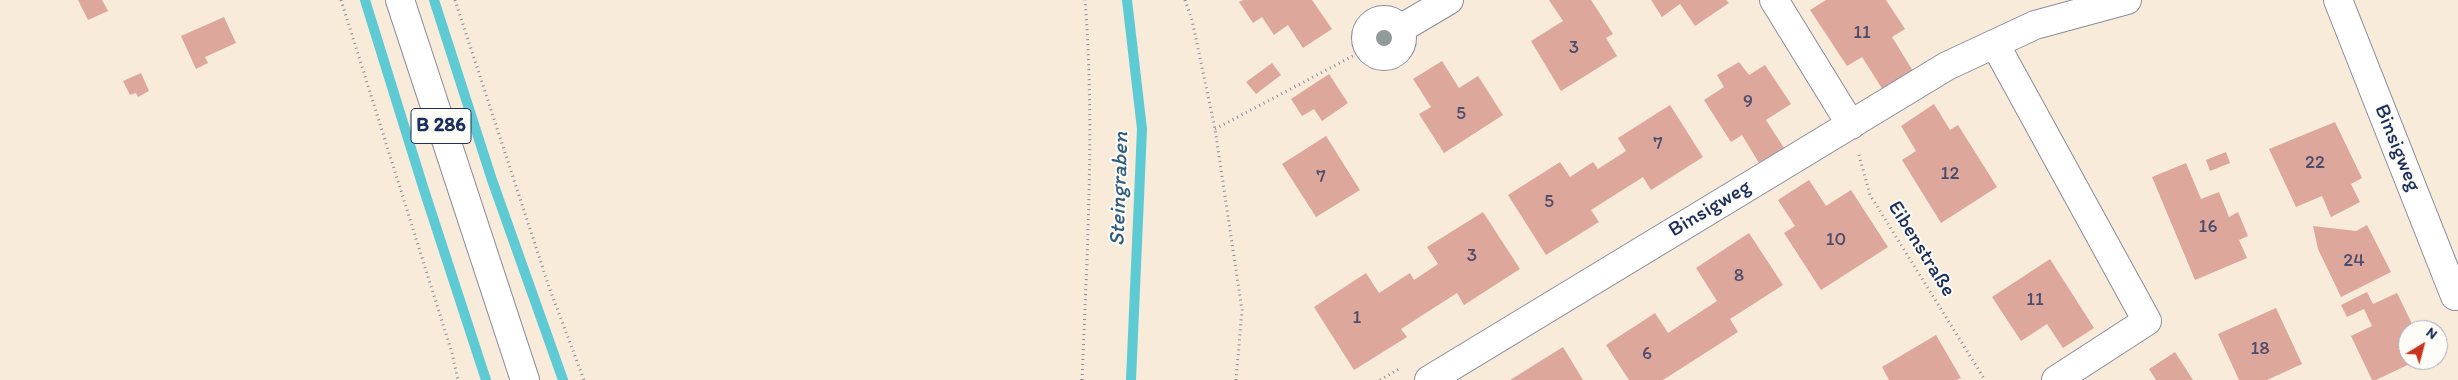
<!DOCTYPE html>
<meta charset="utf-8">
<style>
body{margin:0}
#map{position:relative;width:2458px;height:380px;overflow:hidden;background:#f8ebd9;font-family:Itim,sans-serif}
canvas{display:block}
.north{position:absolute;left:2398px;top:320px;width:50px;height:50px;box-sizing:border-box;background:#fdfcf7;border:1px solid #a3aaba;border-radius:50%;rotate:37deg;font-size:14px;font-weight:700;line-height:20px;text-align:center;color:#1b2f5e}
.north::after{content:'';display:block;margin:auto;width:18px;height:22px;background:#c8321e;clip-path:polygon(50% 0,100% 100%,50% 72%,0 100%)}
</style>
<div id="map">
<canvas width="2458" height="380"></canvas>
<div class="north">N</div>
</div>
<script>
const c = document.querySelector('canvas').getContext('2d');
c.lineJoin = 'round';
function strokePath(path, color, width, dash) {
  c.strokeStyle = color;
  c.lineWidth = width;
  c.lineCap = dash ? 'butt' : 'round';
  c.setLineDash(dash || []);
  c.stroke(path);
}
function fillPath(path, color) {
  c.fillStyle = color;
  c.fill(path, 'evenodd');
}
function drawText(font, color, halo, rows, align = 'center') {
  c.font = font + ' Itim,sans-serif';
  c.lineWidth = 4;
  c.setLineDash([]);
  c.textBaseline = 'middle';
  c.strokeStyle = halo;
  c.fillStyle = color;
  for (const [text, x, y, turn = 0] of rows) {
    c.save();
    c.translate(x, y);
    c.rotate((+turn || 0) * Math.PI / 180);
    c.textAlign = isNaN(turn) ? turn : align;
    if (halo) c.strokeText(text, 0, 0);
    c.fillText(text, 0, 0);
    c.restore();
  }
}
strokePath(new Path2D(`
 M 365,0 L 424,190 L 486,380
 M 434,0 L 492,180 L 563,380
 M 1127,0 L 1142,129 L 1131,380`), '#5dcad4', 10);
fillPath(new Path2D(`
 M 78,0 L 102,0 L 108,11 L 88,20 Z
 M 1243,0 L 1312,0 L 1332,29 L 1303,48 L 1288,25 L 1274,35 L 1262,17 L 1253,23 L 1239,2 Z
 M 1549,0 L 1591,0 L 1613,34 L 1606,38 L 1617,56 L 1561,91 L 1531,41 L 1563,21 Z
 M 1651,0 L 1726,0 L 1729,3 L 1695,26 L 1680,4 L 1662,17 Z
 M 1826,0 L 1886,0 L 1905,29 L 1892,37 L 1913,71 L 1883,90 L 1862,57 L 1847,66 L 1810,10 Z
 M 224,17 L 236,43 L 205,57 L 208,63 L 196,69 L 181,36 Z
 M 1442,61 L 1459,88 L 1478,76 L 1503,115 L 1444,153 L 1419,114 L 1431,107 L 1413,79 Z
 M 1739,62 L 1749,75 L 1765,65 L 1791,104 L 1766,120 L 1784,148 L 1759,163 L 1742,135 L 1731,142 L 1704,100 L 1724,87 L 1717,75 Z
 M 1272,63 L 1281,75 L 1256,94 L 1246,82 Z
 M 141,73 L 149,91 L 138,97 L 136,93 L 130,95 L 123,81 Z
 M 1329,74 L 1348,103 L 1322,121 L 1314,109 L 1302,116 L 1291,99 Z
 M 1934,104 L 1950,130 L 1958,125 L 1997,187 L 1941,223 L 1902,160 L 1916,151 L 1901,126 Z
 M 1670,105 L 1703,157 L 1651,190 L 1643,177 L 1591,210 L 1599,222 L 1546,255 L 1508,195 L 1560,162 L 1570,177 L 1593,162 L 1598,169 L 1626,151 L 1618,138 Z
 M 2335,122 L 2362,178 L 2351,184 L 2360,202 L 2331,217 L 2322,196 L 2296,207 L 2269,149 Z
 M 1326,136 L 1360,190 L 1316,217 L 1282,164 Z
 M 2226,152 L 2230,163 L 2210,171 L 2206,160 Z
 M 2186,163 L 2201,199 L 2219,192 L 2229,217 L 2238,212 L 2248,236 L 2239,240 L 2247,258 L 2195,280 L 2152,177 Z
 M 1809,180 L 1826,206 L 1851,190 L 1888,247 L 1821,290 L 1784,233 L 1795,226 L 1778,200 Z
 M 1483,212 L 1520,269 L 1464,305 L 1457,293 L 1401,329 L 1407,337 L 1354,370 L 1314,307 L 1366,273 L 1379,293 L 1410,273 L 1414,280 L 1438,264 L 1427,247 Z
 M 2367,225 L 2391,272 L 2341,297 L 2318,249 L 2313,226 L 2356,231 Z
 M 1749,233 L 1783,285 L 1730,319 L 1738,332 L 1663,380 L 1629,380 L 1606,345 L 1655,313 L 1668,333 L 1717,301 L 1696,268 Z
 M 2050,259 L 2094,328 L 2063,348 L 2047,324 L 2021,341 L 1992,297 Z
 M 2367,292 L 2373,304 L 2397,293 L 2415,330 L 2408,330 L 2408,360 L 2418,360 L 2376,380 L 2372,380 L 2351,336 L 2372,326 L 2364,309 L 2347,317 L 2341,305 Z
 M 2276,308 L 2302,364 L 2267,380 L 2239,380 L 2218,334 Z
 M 1936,335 L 1961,378 L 1957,380 L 1889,380 L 1882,367 Z
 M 1563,347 L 1583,380 L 1510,380 Z
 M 2175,352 L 2193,380 L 2156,380 L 2149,369 Z`), '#dea79b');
const minor = new Path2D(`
 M 1774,0 L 1851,125
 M 2338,0 L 2455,296
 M1366 38a18 18 0 1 1 36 0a18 18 0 1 1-36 0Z
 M 1400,29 L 1449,0
 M 1995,44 L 2147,321 L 2056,380
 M 1429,380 L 1947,66 L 2035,25 L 2127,0`);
const primary = new Path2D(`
 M 400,0 L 525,380`);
strokePath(minor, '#8a8d9c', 30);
strokePath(primary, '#8a8d9c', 30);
strokePath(new Path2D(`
 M 341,0 L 452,353 L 458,380
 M 455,0 L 549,287 L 584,380
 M 1185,0 L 1192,20 L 1215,129 L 1242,310 L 1236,380
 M 1215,129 L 1368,48
 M 1859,155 L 1870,195 L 1985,380
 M 1082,380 C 1087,253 1095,126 1085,0
 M 1380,380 L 1399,369`), '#8a8d9c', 3, [1, 4]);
strokePath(minor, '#fff', 28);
strokePath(primary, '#fff', 28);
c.fillStyle = '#939b9a';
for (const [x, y] of [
 [1384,38]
]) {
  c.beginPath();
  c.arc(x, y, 8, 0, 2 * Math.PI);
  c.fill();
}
drawText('19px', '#4c4d6d', null, [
 ["11",1862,33],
 ["3",1574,48],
 ["9",1748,102],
 ["5",1461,114],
 ["7",1658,144],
 ["22",2315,163],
 ["12",1950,174],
 ["7",1321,177],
 ["5",1549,202],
 ["16",2208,227],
 ["10",1836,240],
 ["3",1472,256],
 ["24",2354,261],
 ["8",1739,276],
 ["11",2035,300],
 ["1",1357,318],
 ["18",2260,349],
 ["6",1647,354]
]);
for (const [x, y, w] of [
 [441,126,60]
]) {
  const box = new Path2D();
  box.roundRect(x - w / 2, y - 17.5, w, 35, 4);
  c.fillStyle = '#fdfcf7';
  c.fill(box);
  strokePath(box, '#1b2f5e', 1);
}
drawText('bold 20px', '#1b2f5e', null, [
 ["B 286",441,126]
]);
drawText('21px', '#1b2f5e', '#fdfcf7', [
 ["Binsigweg",2397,148,68],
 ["Binsigweg",1710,209,-31],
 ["Eibenstraße",1921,249,58]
]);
drawText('italic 22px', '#2f5e81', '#fdfcf7', [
 ["Steingraben",1120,189,-88]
]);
</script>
